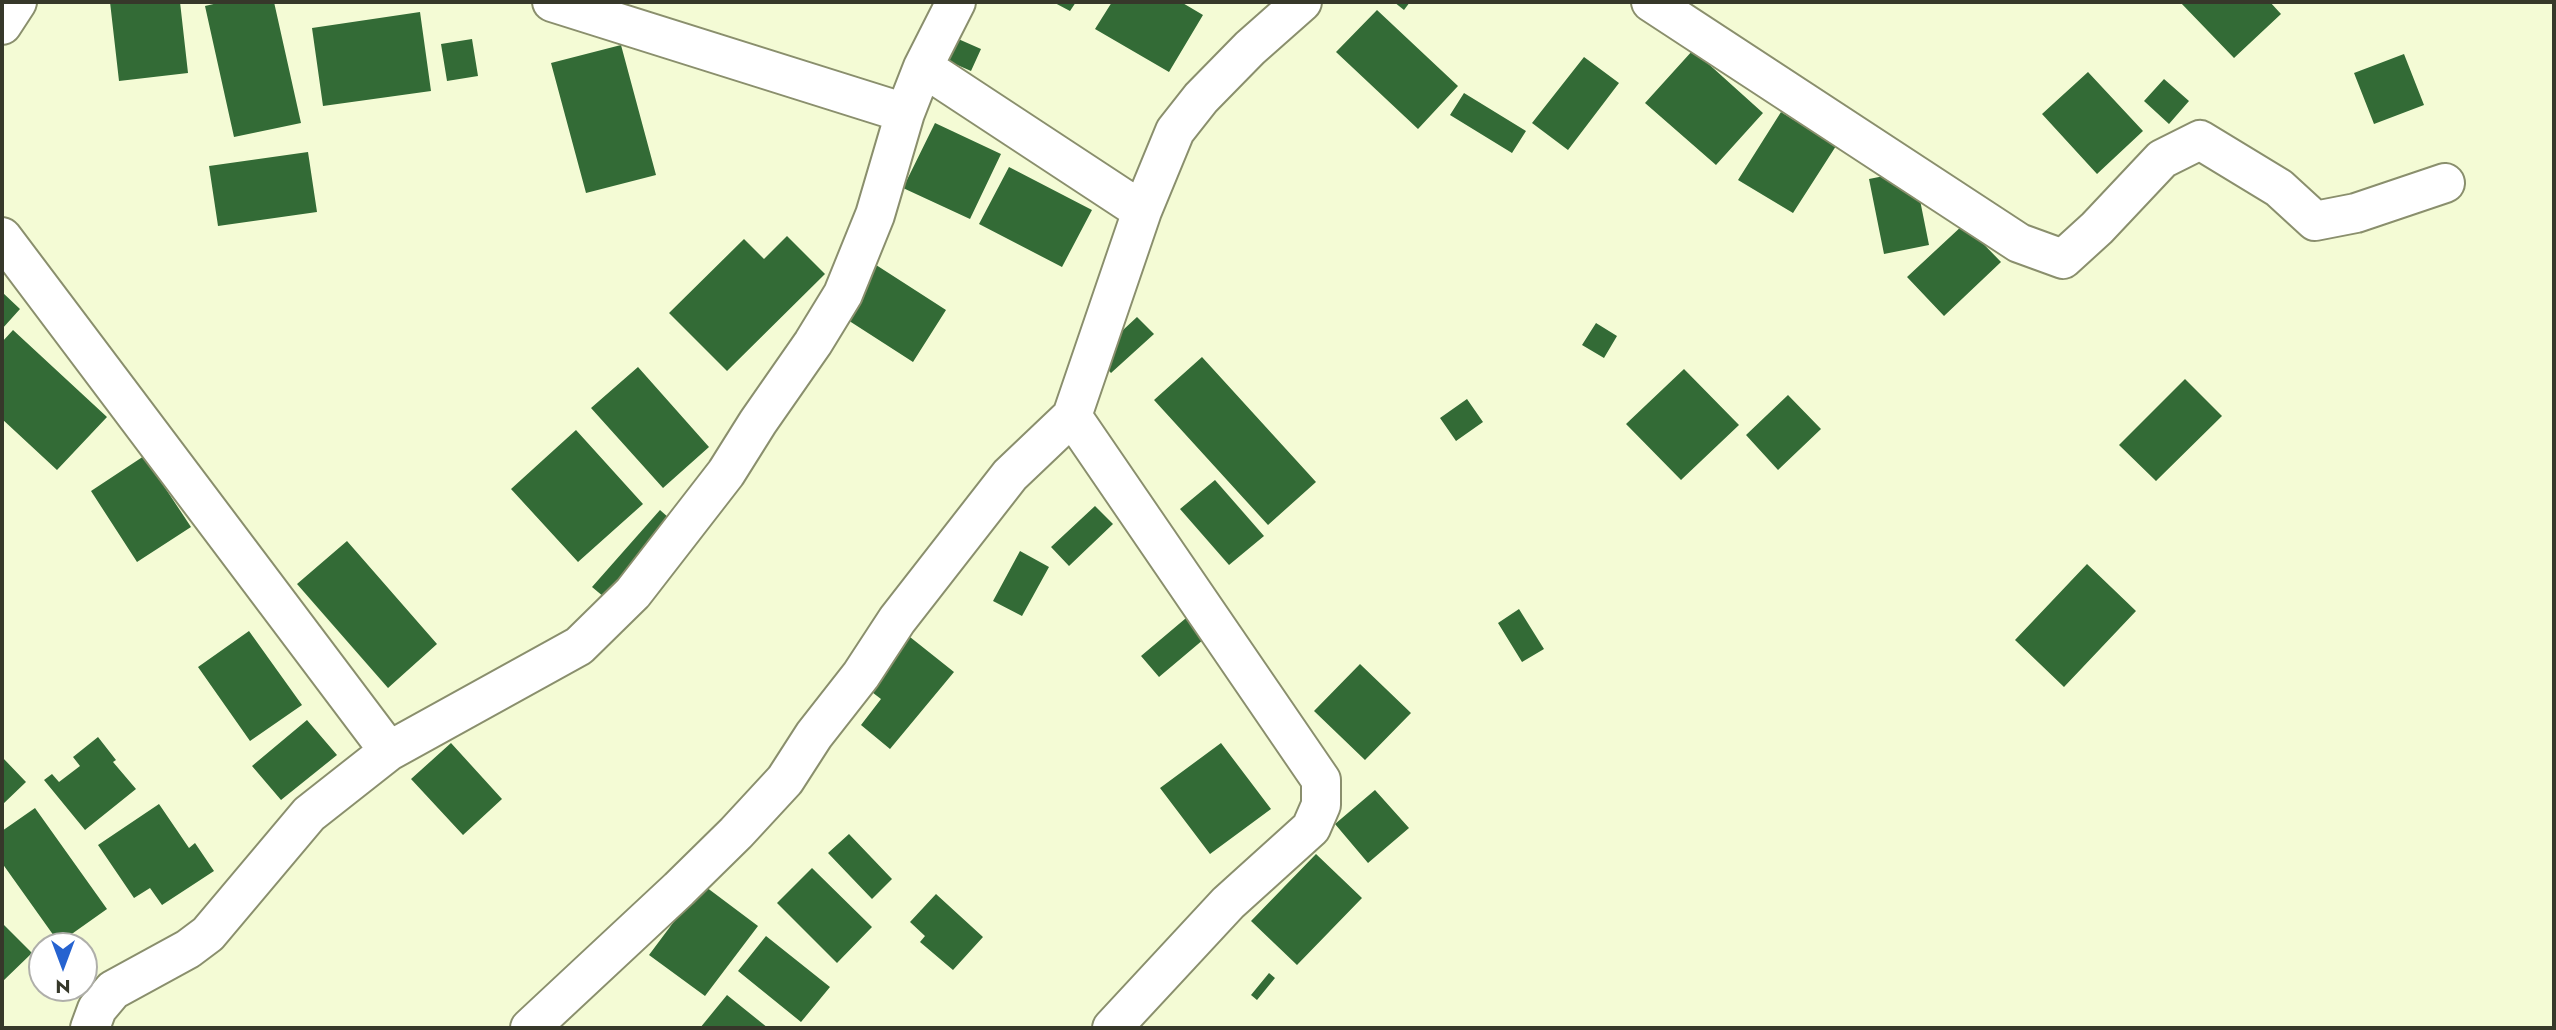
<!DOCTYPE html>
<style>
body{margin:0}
#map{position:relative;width:2556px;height:1030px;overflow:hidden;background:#f4fbd5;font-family:Jost,sans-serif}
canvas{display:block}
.frame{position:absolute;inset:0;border:4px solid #36382a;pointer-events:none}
.north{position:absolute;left:28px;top:932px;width:70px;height:70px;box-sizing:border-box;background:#fff;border:2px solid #afafaa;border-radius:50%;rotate:180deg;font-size:19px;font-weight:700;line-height:28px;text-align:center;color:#36382a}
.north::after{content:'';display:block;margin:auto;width:24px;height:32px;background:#2663d0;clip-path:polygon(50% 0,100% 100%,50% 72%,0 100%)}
</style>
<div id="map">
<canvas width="2556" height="1030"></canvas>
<div class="frame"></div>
<div class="north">N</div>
</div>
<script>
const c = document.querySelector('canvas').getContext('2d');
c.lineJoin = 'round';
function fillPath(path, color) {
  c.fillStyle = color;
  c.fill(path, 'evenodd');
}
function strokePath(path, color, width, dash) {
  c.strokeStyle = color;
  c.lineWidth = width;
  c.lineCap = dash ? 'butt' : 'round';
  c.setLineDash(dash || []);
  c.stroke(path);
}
fillPath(new Path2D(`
 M 110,2 L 154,2 L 154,4 L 180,2 L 188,73 L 119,81 Z
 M 222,2 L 274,2 L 301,123 L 234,137 L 205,6 Z
 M 1053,2 L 1076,2 L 1070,11 Z
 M 1112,2 L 1181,2 L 1203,15 L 1169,72 L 1095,29 Z
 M 1394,2 L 1410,2 L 1404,10 Z
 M 2180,2 L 2270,2 L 2281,14 L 2234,58 Z
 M 1377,10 L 1458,86 L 1418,129 L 1336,52 Z
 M 420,12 L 431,91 L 323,106 L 312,28 Z
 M 956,38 L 981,49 L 971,71 L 946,60 Z
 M 472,39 L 478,76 L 447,81 L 441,44 Z
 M 621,45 L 656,175 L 586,193 L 551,63 Z
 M 1693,50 L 1763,113 L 1716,165 L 1645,103 Z
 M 2404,54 L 2424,105 L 2374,124 L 2354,73 Z
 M 1584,57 L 1619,83 L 1568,150 L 1532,123 Z
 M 2088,72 L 2143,131 L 2097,174 L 2042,114 Z
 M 2164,79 L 2189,101 L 2169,124 L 2144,101 Z
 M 1464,93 L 1526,131 L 1512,153 L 1450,115 Z
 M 1781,112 L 1836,146 L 1793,213 L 1738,180 Z
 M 935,123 L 1001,154 L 970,219 L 903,188 Z
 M 308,152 L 317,212 L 218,226 L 209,166 Z
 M 1009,167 L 1092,210 L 1062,267 L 979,224 Z
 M 1914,170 L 1929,245 L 1884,254 L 1869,179 Z
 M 1964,224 L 2001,262 L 1944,316 L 1907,277 Z
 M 787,236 L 825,274 L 727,371 L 669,313 L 744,239 L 764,259 Z
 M 873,263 L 946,310 L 913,362 L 840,315 Z
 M 2,292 L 20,309 L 2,329 Z
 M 1137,317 L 1154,334 L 1111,373 L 1095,356 Z
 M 1596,323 L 1617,336 L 1604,358 L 1582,345 Z
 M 13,330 L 107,417 L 57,470 L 2,419 L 2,342 Z
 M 1202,357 L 1316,482 L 1268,525 L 1154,400 Z
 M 638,367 L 709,447 L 663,488 L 591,408 Z
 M 1684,369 L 1739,425 L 1681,480 L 1626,424 Z
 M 2185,379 L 2222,416 L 2156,481 L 2119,445 Z
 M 1788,395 L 1821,429 L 1778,470 L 1746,435 Z
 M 1467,399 L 1483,422 L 1456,441 L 1440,418 Z
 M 576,430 L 643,504 L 578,562 L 511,489 Z
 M 144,456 L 191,527 L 137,562 L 91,491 Z
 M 1215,480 L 1264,536 L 1229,565 L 1180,509 Z
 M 1095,506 L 1113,524 L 1069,566 L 1051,547 Z
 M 660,510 L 678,526 L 610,602 L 592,587 Z
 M 347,541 L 437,644 L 388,688 L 297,584 Z
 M 1020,551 L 1049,567 L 1022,616 L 993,601 Z
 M 2087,564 L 2136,611 L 2064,687 L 2015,640 Z
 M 1519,609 L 1544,649 L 1522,662 L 1498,623 Z
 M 1192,613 L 1210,634 L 1159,677 L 1141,656 Z
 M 249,631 L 302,705 L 250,741 L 198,667 Z
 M 910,637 L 954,672 L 890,749 L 861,725 L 881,699 L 868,689 Z
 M 1360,664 L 1411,713 L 1365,760 L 1314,711 Z
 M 307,720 L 337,755 L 281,800 L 252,766 Z
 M 98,737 L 116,760 L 113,762 L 136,789 L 85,830 L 44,780 L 52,774 L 59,782 L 80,766 L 73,757 Z
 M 451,743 L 502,799 L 463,835 L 411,779 Z
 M 1221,743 L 1271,809 L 1210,854 L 1160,788 Z
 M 2,757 L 26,782 L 2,805 Z
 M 1375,790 L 1409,828 L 1368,863 L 1335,824 Z
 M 159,804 L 189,848 L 195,843 L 214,871 L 162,905 L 150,888 L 134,898 L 98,845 Z
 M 35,808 L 107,909 L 59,943 L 2,863 L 2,831 Z
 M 849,834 L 892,879 L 872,899 L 828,853 Z
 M 1316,854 L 1362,898 L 1297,965 L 1251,921 Z
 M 812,868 L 872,927 L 837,963 L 777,903 Z
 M 702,884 L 758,926 L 705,996 L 649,955 Z
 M 936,894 L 983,937 L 953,970 L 920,942 L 925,936 L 910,922 Z
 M 2,923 L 32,953 L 2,982 Z
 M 766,936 L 830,987 L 801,1022 L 738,971 Z
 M 1269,973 L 1275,978 L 1257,1000 L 1251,995 Z
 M 727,995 L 768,1028 L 700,1028 Z`), '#336b36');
const minor = new Path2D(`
 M 552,2 L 905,113
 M 1651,2 L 2019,243 L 2063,259 L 2097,228 L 2162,159 L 2200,140 L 2279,188 L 2315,221 L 2356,213 L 2445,183
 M 2,25 L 17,2
 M 923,67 L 1142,211
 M 2,237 L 389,751
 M 1072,416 L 1321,780 L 1321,805 L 1311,828 L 1228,903 L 1112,1028
 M 90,1028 L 97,1009 L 113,990 L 188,949 L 208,934 L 309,814 L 389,751 L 579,646 L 633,593 L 726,473 L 758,422 L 813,343 L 843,294 L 875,215 L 905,113 L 923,67 L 956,2
 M 530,1028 L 679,889 L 736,833 L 785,780 L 814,735 L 861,675 L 897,620 L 1010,475 L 1072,416 L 1142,211 L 1175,131 L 1201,98 L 1250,48 L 1302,2`);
strokePath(minor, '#8a8f6d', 42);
strokePath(minor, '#fff', 38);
</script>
